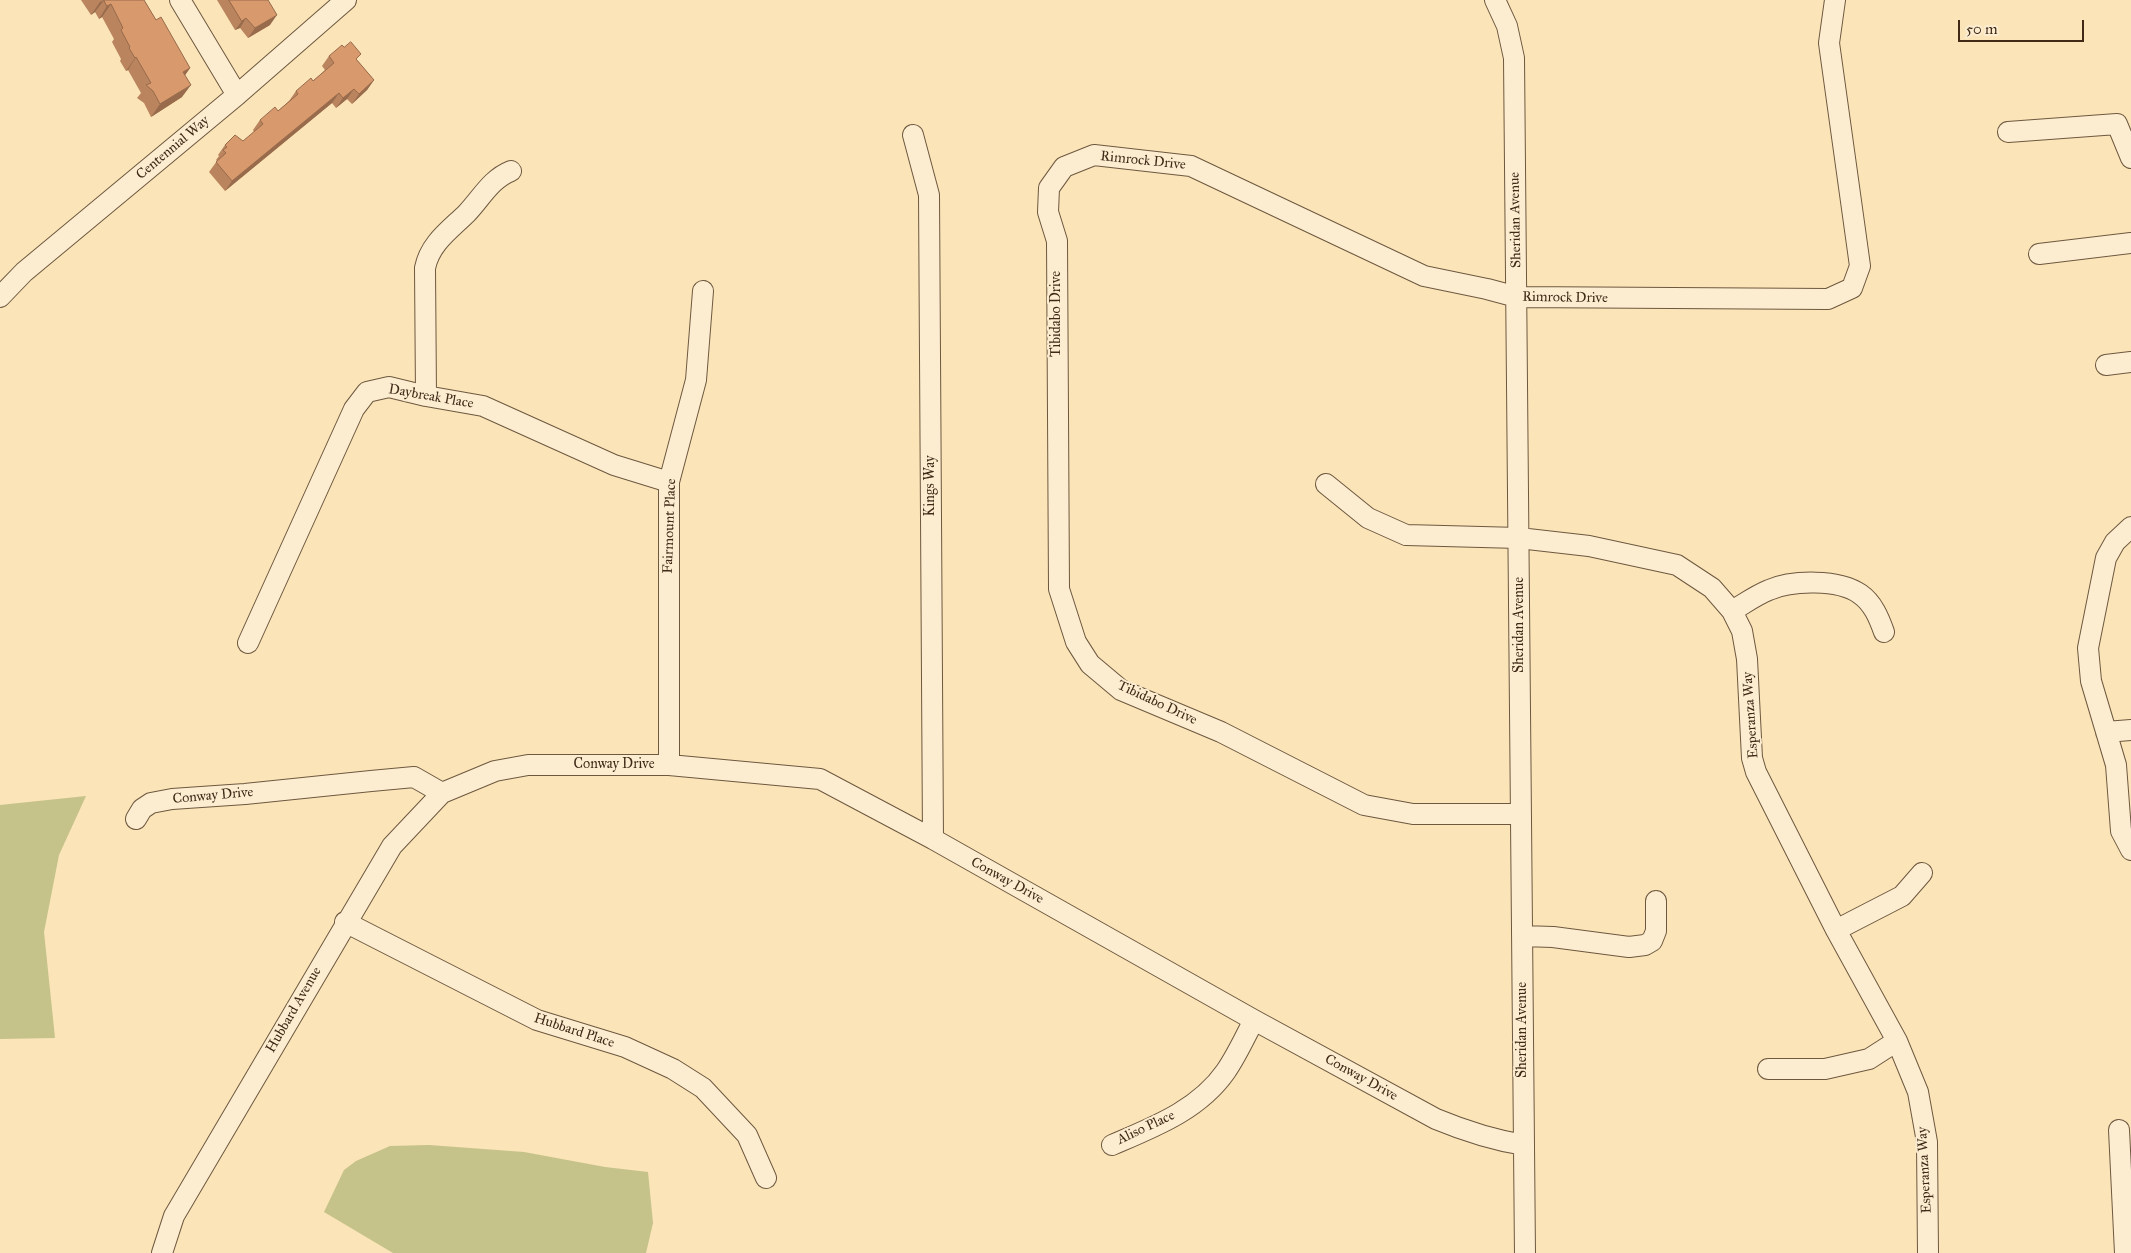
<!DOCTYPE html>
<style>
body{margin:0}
#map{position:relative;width:2131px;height:1253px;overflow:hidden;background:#fae4b8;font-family:"IM FELL Great Primer",serif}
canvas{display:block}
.scale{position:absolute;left:1958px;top:20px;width:126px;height:22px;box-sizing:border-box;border:2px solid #402a17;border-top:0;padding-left:6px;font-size:15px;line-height:18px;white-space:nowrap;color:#402a17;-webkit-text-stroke:4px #fcedd1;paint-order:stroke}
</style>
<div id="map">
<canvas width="2131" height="1253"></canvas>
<div class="scale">50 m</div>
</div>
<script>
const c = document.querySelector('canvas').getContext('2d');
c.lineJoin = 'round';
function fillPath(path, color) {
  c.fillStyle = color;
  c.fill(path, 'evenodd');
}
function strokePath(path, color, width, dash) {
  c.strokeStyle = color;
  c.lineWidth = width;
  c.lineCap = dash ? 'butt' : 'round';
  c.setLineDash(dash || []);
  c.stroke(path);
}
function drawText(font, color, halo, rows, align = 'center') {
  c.font = font + ' "IM FELL Great Primer",serif';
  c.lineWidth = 4;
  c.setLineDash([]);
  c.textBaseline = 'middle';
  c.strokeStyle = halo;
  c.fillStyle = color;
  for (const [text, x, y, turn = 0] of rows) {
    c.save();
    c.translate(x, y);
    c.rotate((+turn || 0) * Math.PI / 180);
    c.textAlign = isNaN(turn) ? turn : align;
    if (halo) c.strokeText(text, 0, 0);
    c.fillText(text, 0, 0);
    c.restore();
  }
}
fillPath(new Path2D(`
 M 86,796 L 59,855 L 44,932 L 55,1038 L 0,1039 L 0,805 Z
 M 429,1145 L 524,1152 L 605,1167 L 648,1172 L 653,1223 L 646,1253 L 393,1253 L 324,1212 L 344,1170 L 356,1161 L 390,1146 Z`), '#c5c28a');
const minor = new Path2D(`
 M 180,0 L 237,95
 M 1495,0 L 1507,26 L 1514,58 L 1525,1253
 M 2008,132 L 2117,124 L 2131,158
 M 913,135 L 929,195 L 933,839
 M 2039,254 L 2131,243
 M 0,297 L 24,272 L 237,95 L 346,0
 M 2106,365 L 2131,362
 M 426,396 L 425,268 C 430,243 450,230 467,213 C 482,197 491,179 511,171
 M 1326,484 L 1368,518 L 1406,535 L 1519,538 L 1589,546 L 1677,565 L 1712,588 L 1732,611 L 1742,631 L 1747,659 L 1752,758 L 1756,772 L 1836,930 L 1897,1041 L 1918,1092 L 1927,1142 L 1928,1253
 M 2131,527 L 2115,542 L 2106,558 L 2088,648 L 2091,681 L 2116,765 L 2121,831 L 2131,850
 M 1732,611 C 1744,604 1756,595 1769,590 C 1792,580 1839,579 1860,594 C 1873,603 1879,618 1884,632
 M 248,643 L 354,409 L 367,392 L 389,387 L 426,396 L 483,406 L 614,465 L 669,482
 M 2106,732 L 2131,730
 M 669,765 L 669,482 L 696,380 L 703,291
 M 1521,814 L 1413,814 L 1364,805 L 1221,732 L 1121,690 L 1090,664 L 1076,642 L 1059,589 L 1057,241 L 1048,212 L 1049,188 L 1064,167 L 1094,155 L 1191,166 L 1424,276 L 1487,289 L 1517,297 L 1828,299 L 1852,288 L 1860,266 L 1829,43 L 1835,0
 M 136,819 L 142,809 L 151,803 L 172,799 L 245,794 L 371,781 L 414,777 L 442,793
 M 345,922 L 537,1020 L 625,1047 L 673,1069 L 703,1088 L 747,1135 L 766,1178
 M 1836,930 L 1902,896 L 1922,873
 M 1522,936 L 1553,937 L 1629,947 L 1645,945 L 1652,941 L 1656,931 L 1656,901
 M 1768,1069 L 1825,1069 L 1869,1059 L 1897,1041
 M 2119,1130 L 2125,1253
 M 1112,1145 C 1154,1127 1199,1110 1226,1071 C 1237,1055 1245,1037 1254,1020
 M 162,1253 L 174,1216 L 392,846 L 442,793 L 495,771 L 528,765 L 669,765 L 820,779 L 933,839 L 1254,1020 L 1436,1119 C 1465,1131 1493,1140 1524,1145`);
strokePath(minor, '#6e583f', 22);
strokePath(minor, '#fcedd1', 20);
fillPath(new Path2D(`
 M 81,0 L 144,0 L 156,20 L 190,68 L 185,75 L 182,97 L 151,117 L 144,103 L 137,98 L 141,93 L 128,70 L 126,71 L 120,61 L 121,59 L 112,42 L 114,39 L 102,17 L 99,19 L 95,12 L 91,15 Z
 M 217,0 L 268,0 L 270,25 L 248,38 L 240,28 L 235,30 Z
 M 329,56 L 357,60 L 374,80 L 367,90 L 352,104 L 347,99 L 336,108 L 332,103 L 225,191 L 209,172 L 217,161 L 216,160 L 219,156 L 218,155 L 225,145 L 243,141 L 254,132 L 253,130 L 260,120 L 278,111 L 289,101 L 296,91 L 313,81 L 325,70 L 322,66 Z`), '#ba845e');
fillPath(new Path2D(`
 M 104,0 L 95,12 L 91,15 L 100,2 Z
 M 111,4 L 102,17 L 99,19 L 107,6 Z
 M 277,15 L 270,25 L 248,38 L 255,28 Z
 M 246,18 L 240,28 L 235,30 L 242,21 Z
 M 136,57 L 128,70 L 126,71 L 135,58 Z
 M 190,68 L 181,81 L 183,72 Z
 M 374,80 L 367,90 L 352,104 L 359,94 Z
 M 191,85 L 182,97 L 151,117 L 160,104 Z
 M 354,89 L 347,99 L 336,108 L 343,98 Z
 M 339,93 L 332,103 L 225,191 L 232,181 Z`), '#976b4c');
const building = new Path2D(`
 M 104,0 L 144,0 L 156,20 L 161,17 L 190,68 L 183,72 L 191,85 L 160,104 L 153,91 L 146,85 L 151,83 L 136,57 L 135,58 L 129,48 L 130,47 L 121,30 L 123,28 L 111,4 L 107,6 Z
 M 229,0 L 268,0 L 277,15 L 255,28 L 246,18 L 242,21 Z
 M 351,42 L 361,54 L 356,59 L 374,80 L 359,94 L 354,89 L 343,98 L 339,93 L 232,181 L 216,162 L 226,153 L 223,150 L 227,147 L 225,145 L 235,135 L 243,141 L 263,124 L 260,120 L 275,107 L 278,111 L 298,94 L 296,91 L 311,78 L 313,81 L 334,63 L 329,56 L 342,45 L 344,47 Z`);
fillPath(building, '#d8996d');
strokePath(building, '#976b4c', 1);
drawText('14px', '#402a17', '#fcedd1', [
 ["Centennial Way",173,148,-40],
 ["Rimrock Drive",1143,161,6],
 ["Sheridan Avenue",1516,220,-91],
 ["Rimrock Drive",1565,298,1],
 ["Tibidabo Drive",1057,314,-90],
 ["Daybreak Place",431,397,10],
 ["Kings Way",931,486,-90],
 ["Fairmount Place",670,526,-88],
 ["Sheridan Avenue",1520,625,-90],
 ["Tibidabo Drive",1157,703,25],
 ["Esperanza Way",1751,715,-94],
 ["Conway Drive",614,765],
 ["Conway Drive",213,796,-5],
 ["Conway Drive",1007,881,29],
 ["Hubbard Avenue",294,1010,-60],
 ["Sheridan Avenue",1523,1030,-90],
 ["Hubbard Place",574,1031,18],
 ["Conway Drive",1361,1078,29],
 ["Aliso Place",1146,1128,-25],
 ["Esperanza Way",1925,1170,-93]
]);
</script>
